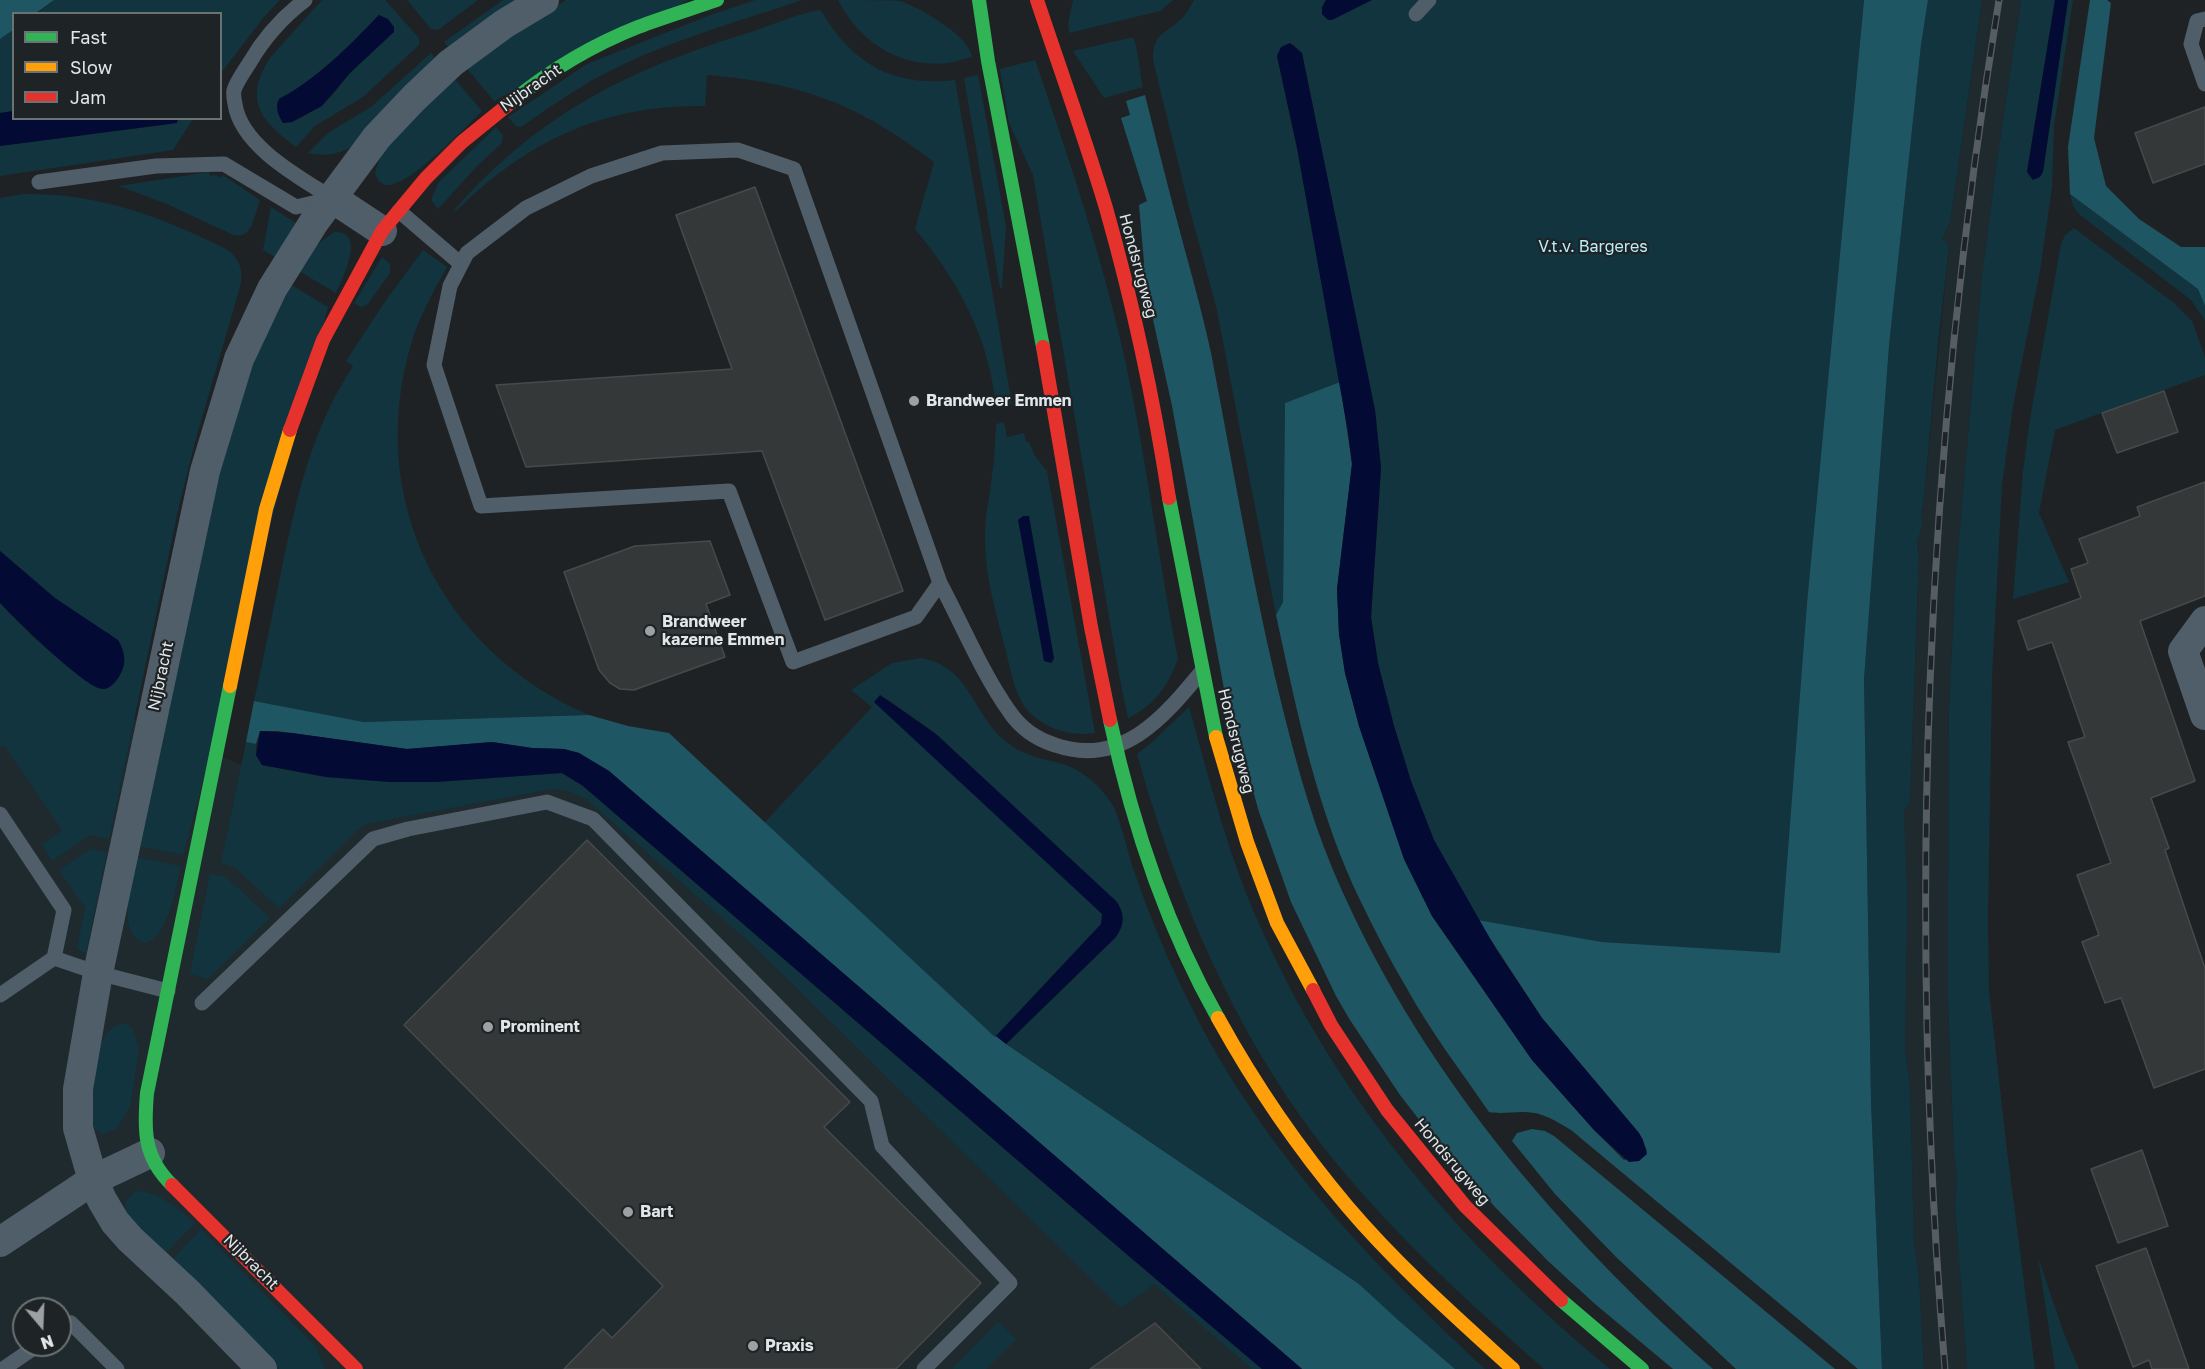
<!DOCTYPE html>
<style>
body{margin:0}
#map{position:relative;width:2205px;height:1369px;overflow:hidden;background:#1f2224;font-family:"Golos Text",sans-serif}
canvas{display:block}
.legend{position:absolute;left:12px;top:12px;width:210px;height:108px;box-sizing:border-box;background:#1e2325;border:2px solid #6c7173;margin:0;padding:8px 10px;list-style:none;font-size:18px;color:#e2e6e8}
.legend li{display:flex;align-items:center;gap:12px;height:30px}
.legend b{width:30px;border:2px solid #6c7173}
.north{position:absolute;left:12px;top:1297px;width:60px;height:60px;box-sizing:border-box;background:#1e2325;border:2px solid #6c7173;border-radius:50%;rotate:161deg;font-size:16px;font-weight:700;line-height:24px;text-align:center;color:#e2e6e8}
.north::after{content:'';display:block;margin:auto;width:21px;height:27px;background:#9ea1a3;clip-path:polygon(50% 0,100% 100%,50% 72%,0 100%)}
</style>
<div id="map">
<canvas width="2205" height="1369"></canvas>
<ul class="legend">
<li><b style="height:8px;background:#30b455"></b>Fast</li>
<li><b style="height:8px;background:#ff9f0a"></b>Slow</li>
<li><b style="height:8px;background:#e5322d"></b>Jam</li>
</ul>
<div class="north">N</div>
</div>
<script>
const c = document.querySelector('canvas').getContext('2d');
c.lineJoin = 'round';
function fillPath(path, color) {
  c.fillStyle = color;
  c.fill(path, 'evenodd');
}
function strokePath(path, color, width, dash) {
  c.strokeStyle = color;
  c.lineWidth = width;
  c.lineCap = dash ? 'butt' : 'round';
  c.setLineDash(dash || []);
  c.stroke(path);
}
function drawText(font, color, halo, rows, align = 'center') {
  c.font = font + ' "Golos Text",sans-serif';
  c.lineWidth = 4.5;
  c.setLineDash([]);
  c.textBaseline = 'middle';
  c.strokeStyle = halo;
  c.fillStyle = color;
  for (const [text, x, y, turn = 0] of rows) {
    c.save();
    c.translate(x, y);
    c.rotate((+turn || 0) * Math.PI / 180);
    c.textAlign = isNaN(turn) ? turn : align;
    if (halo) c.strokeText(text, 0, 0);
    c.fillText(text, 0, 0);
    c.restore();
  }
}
fillPath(new Path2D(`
 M 1982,0 L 2021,0 L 1997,161 L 1982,275 L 1955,585 L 1949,708 L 1948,1003 L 1954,1155 L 1957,1177 L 1955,1204 L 1967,1369 L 1924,1369 L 1919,1276 L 1914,1242 L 1910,1087 L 1905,1047 L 1904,810 L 1910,800 L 1919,553 L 1917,539 L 1921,528 L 1920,514 L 1923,506 L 1949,248 L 1943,240 L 1945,232 L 1950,223 Z
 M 0,610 L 123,715 L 256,771 L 377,788 L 579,785 L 1258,1369 L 0,1369 ZM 24,1309 L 60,1309 L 60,1345 L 24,1345 Z`), '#1e2a2e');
fillPath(new Path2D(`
 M 54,0 L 280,0 L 264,17 L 221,73 L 220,14 L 36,14 Z
 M 322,0 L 385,0 L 419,38 L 419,45 L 363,97 L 315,126 L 296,147 C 262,121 243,102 269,59 ZM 379,15 L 393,32 L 350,73 L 331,97 L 306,115 L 292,122 L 283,123 L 278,113 L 277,104 L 318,73 L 346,49 Z
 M 407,0 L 478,0 L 438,30 L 431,29 Z
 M 503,0 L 523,0 L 451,51 L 444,42 Z
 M 566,0 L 689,0 L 494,101 L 465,66 Z
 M 755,0 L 802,0 C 743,20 681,37 624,64 C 587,81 554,104 521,127 L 516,126 L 508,117 L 587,64 L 713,14 Z
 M 838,0 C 853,0 888,0 900,1 C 920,8 969,35 972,57 C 964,58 957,62 949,63 C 900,68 860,43 838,0 Z
 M 1073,0 L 1173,0 L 1160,11 L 1069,33 L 1068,24 Z
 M 1194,0 L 1326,0 L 1324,2 L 1332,20 L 1372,0 L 1864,0 L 1807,603 L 1780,953 L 1602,942 L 1478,920 L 1434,840 L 1411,781 L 1394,726 L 1378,663 L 1371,617 L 1381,468 L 1375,410 L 1302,53 L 1293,44 L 1277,56 L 1297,148 L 1340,382 L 1285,403 L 1283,602 L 1276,615 L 1216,306 L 1189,207 L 1153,60 C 1153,33 1164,35 1180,20 C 1187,14 1190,7 1194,0 Z
 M 1928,0 L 1982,0 L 1950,223 L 1945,232 L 1943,239 L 1949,247 L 1939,334 L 1923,506 C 1919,514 1923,519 1922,527 C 1919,537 1915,541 1919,553 L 1910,801 L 1904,810 L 1907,896 L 1905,1047 L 1910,1087 L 1914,1242 L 1919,1276 L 1924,1369 L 1882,1369 L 1871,1102 L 1864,679 L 1889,346 L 1921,45 Z
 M 2021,0 L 2055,0 L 2027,171 L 2043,172 L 2068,0 L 2073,0 L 2054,126 L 2052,187 L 2040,271 L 2013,406 L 2002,485 L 1992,678 L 1988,920 L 1989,990 L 2006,1142 L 2035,1369 L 1967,1369 L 1955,1204 L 1957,1177 L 1954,1155 L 1948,1003 L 1948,884 L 1949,708 L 1955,585 L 1982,275 L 1997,161 Z
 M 819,10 L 822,12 C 853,65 895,87 955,80 L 1012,404 L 996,407 C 989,337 959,282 915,229 L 934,162 C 858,104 802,83 707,75 L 705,106 C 605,104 526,141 456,211 L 454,210 C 542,111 630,69 754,31 C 775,24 797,14 819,10 Z
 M 13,30 L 13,111 L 0,113 L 0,39 Z
 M 1129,38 L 1133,38 C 1138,44 1140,76 1143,87 L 1104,98 L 1073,51 Z
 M 431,53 L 438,61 L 356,144 C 341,154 326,157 308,153 L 328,133 L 371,107 Z
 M 1035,60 C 1069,158 1101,254 1124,355 C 1146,455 1158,558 1178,659 C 1168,686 1155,705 1128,718 L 1119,675 L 1033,175 L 1009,123 L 1000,69 Z
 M 978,75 L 1006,226 L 1002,288 L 1000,288 L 964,78 Z
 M 453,77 L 482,111 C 465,127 409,187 387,185 C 380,184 377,179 375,173 L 382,151 Z
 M 178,119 L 193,119 L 173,150 L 0,176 L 0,146 L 176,123 Z
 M 496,127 L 503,135 L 502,143 L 478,165 L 438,209 L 432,201 L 432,197 L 439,182 Z
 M 209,172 L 210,176 L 216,175 L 221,178 L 223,175 L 260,200 C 254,215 253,242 231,234 L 167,204 L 119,186 Z
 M 24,194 C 98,193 160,216 226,249 C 240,258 244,271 240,287 L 195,442 L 179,506 L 109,839 L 90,835 L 52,861 L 42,845 L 62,830 L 5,746 L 0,747 L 0,603 L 30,634 L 67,666 L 111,634 L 103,631 L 55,598 L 0,551 L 0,198 Z
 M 2070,194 L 2198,289 L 2205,306 L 2205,321 L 2191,300 L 2080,215 L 2073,206 Z
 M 271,207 L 296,223 L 292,235 L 278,259 L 263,250 Z
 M 2074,228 L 2174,303 L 2192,321 L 2205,357 L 2205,375 L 2055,430 L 2039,513 L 2069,582 L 2013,599 L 2023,471 L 2030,419 L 2061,244 L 2065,235 Z
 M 334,232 C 367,230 343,278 336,293 L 297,270 L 313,248 Z
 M 423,250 L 447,267 C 434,291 420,315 412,341 C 364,497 440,651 589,715 L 364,722 L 254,701 C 264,656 273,611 282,567 C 298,493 311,431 353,366 L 346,361 L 384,303 Z
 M 382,257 L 390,264 L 390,273 L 367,305 L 361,307 L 354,303 Z
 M 290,284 L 328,307 L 183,855 L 138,846 L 213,486 L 253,361 Z
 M 1004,422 L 1007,437 L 1024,433 L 1026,442 L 1029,442 L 1035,456 L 1047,471 L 1095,733 C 1070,737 1041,728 1025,707 C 1014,691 1010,669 1006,651 C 996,613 984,573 985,534 C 985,517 989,500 991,483 C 994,464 995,444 996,424 ZM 1023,516 L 1054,660 L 1051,663 Z
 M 921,658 C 972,667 973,718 1009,744 C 1026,757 1046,759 1066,765 C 1085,772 1101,787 1112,804 C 1120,817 1128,854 1134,871 C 1148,912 1165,953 1184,992 C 1256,1143 1364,1256 1485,1369 L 1455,1369 L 1397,1320 L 1359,1284 L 1006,1044 L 1116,937 L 1119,904 L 936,734 L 886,698 L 1102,914 L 1102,923 L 995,1037 L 764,823 L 872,707 L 851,690 L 892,663 Z
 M 1189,707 C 1209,778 1227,851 1257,919 C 1334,1097 1462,1247 1610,1369 L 1544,1369 C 1457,1292 1369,1212 1301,1117 C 1223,1007 1173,882 1137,754 L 1152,742 Z
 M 246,742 L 256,744 L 256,755 L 262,765 L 326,777 L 390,782 L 436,782 L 562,773 L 583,786 L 1124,1252 L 1262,1369 L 1252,1369 L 1154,1284 L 1121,1308 L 755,947 L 586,799 L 568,791 L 552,789 L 366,824 L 354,833 L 279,908 L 234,867 L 221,863 Z
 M 91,849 L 107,852 L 86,953 L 77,949 L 85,908 L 59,870 Z
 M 136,857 L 181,866 C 175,887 169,937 145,943 C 115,935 132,878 136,857 Z
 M 210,874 L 225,876 L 270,918 L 208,979 L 190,974 Z
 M 125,1023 L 133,1029 L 139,1050 L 130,1107 L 116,1129 L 102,1134 L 91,1126 C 90,1100 89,1027 125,1023 Z
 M 136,1191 C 161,1192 178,1209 195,1223 L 163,1256 L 140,1233 L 125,1211 L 126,1200 Z
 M 201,1229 L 316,1347 L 325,1369 L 280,1369 L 272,1364 L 170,1262 Z
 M 2038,1257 L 2063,1331 L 2079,1369 L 2055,1369 Z
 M 998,1322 L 1016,1339 L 986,1369 L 952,1369 Z`), '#11343e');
fillPath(new Path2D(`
 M 0,0 L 54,0 L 36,13 L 14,14 L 13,30 L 0,39 Z
 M 1864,0 L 1928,0 L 1921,45 L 1889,346 L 1864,679 L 1871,1102 L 1882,1369 L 1858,1369 L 1571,1130 C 1556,1121 1541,1111 1522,1112 C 1510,1112 1501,1114 1489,1112 C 1461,1071 1430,1031 1406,987 C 1390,960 1375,931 1361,902 C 1317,812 1297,712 1276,615 L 1283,602 L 1285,403 L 1340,382 L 1352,464 L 1337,589 L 1339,634 L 1345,673 L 1359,726 L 1404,859 L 1432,916 L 1532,1060 L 1594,1130 L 1624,1160 L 1647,1151 L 1639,1133 L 1542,1018 L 1478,920 L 1602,942 L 1780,953 L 1807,603 Z
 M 2090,0 L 2107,0 L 2111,3 L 2094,138 L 2106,186 L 2139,219 L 2181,247 L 2205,247 L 2205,306 L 2198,289 L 2070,194 L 2068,147 Z
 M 1145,95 C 1156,139 1167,184 1179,228 C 1190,269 1202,311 1211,353 C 1232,461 1250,570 1275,677 C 1291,743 1307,808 1333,870 C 1416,1066 1555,1229 1713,1369 L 1673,1369 L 1595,1304 L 1548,1261 L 1495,1207 L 1431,1135 L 1400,1095 L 1350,1020 L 1336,996 L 1291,902 L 1259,812 L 1224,689 L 1172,406 L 1143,274 L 1144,262 L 1139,205 L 1147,201 L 1121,118 L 1130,115 L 1126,101 Z
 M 254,701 L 364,722 L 589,715 L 628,726 L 669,733 L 995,1037 L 996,1036 L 1006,1044 L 1359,1284 L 1398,1320 L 1455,1369 L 1302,1369 L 609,771 L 579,753 L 564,749 L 532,748 L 492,742 L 407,749 L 277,731 L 260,731 L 256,744 L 246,742 Z
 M 1532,1129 L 1545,1131 L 1554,1136 L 1835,1369 L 1736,1369 L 1616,1257 L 1555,1194 L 1512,1141 L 1517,1133 Z`), '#1f5664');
fillPath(new Path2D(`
 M 1326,0 L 1372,0 L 1332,20 L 1328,20 L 1322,14 L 1322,7 Z
 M 2055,0 L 2068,0 L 2043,172 L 2040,177 L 2033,180 L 2027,172 Z
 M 379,15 L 388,19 L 394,27 L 394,32 L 350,73 L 322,106 L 292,122 L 283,123 C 278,115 275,107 279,99 C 318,78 348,47 379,15 Z
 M 1290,43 L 1302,53 L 1375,410 L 1381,468 L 1371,617 L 1378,663 L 1394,726 L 1411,781 L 1434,840 L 1496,949 L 1542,1018 L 1639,1133 L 1643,1140 L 1647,1154 L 1639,1161 L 1629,1162 L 1594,1130 L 1532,1060 L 1432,916 L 1404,859 L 1359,726 L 1345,673 L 1339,634 L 1337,589 L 1352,464 L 1348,432 L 1297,148 L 1277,56 L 1281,47 Z
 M 13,111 L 14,118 L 178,119 L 177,123 L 0,146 L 0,113 Z
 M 1023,516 L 1029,516 L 1054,658 L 1051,663 L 1044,661 L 1018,520 Z
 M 0,551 L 55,598 L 118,640 C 125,651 127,663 120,675 C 117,681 110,689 103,689 C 87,690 14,618 0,603 Z
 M 880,695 L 936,734 L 1116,901 C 1125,913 1125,924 1116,937 L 1006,1044 L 996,1036 L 1101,924 L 1102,914 L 876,704 L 874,702 Z
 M 260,731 L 292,733 L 407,749 L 492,742 L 532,748 L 564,749 L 579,753 L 609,771 L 1302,1369 L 1262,1369 L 1124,1252 L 583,786 L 562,773 L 436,782 L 390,782 L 326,777 L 262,765 L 256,755 Z`), '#030b34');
const building = new Path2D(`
 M 2205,107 L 2205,164 L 2153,183 L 2135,133 Z
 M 755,187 L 903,591 L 825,620 L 762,451 L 526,467 L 496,385 L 732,369 L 676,215 Z
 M 2164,391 L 2178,432 L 2117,453 L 2102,413 Z
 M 2205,482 L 2205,596 L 2140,621 L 2195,781 L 2151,798 L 2169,848 L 2165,850 L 2205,968 L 2205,1069 L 2154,1088 L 2121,998 L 2105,1003 L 2082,942 L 2099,935 L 2077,875 L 2111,863 L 2068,742 L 2085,737 L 2052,642 L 2028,650 L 2018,621 L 2081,598 L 2071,569 L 2088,563 L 2079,539 L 2140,516 L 2137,507 Z
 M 710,541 L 730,595 L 706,604 L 725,657 L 634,690 L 620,689 L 610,683 L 599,670 L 564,572 L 635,546 Z
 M 587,840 L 850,1102 L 824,1127 L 981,1283 L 896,1369 L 564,1369 L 603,1329 L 612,1338 L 663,1286 L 404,1025 Z
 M 2142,1150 L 2168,1226 L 2118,1243 L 2091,1169 Z
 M 2146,1248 L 2189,1369 L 2152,1369 L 2149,1360 L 2133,1367 L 2096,1266 Z
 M 1155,1323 L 1201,1369 L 1090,1369 Z`);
fillPath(building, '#353839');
strokePath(building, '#474a4b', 1.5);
strokePath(new Path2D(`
 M 305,0 C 284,16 264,38 250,62 C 245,70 237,81 234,90 C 233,94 234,99 235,104 C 241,146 299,177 332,198
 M 1416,14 L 1429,0
 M 2205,19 L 2197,21 L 2191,44 L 2205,84
 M 738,150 L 794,169 L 940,583 L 916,617 L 793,662 L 729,491 L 481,506 L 434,365 L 450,286 L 467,253 L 526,208 L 591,176 L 662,153 Z
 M 39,182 L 156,166 L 224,164 L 296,207 L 326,200
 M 399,211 L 461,264
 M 940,583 C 962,624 982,673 1009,711 C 1021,729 1036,739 1055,745 C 1122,768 1164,717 1202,671
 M 0,814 L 64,910 L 54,958
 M 0,995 L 54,958 L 98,973 L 168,991
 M 202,1003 L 373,839 L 408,829 L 547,802 L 593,819 L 871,1101 L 882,1146 L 1010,1283 L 924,1369
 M 60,1330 L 71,1323 L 117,1369
 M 3,1369 L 38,1345`), '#4f5e69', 15);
strokePath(new Path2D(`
 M 332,198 L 382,231
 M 2205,621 L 2183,651 L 2205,715
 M 0,1242 L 93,1180 L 150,1153
 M 262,1369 L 187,1292 L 130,1239 L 115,1222 L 102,1200 L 93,1180 L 78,1128 L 78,1089 L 98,973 L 205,471 L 239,359 L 272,289 L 314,222 L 377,137 L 414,98 L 451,63 L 504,24 L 544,0`), '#4f5e69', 30);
strokePath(new Path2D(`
 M 979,0 L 988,61 L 1043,347
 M 515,99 C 551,70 595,44 638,27 C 664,17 691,9 717,0
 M 1169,498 L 1216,737
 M 1110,720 C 1132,823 1166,926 1218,1018
 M 172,1185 C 143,1157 144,1129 147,1093 L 230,686
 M 1561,1300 L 1642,1369`), '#30b455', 14);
strokePath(new Path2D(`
 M 230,686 L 266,509 L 290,430
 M 1216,737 L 1247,842 L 1277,923 L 1313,990
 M 1218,1018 C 1255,1085 1298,1148 1347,1206 C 1397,1265 1456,1317 1513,1369`), '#ff9f0a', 14);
strokePath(new Path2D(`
 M 1037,0 C 1060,69 1085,138 1106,208 C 1133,303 1154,401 1169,498
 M 1043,347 L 1091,627 L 1110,720
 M 290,430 L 323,340 L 382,231 L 426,178 L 462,142 L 515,99
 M 1313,990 L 1331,1025 L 1387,1110 L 1465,1206 L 1561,1300
 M 172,1185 L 356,1369`), '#e5322d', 14);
const rail = new Path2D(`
 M 1945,1369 C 1907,914 1925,451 1999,0`);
strokePath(rail, '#565e65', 7);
strokePath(rail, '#1e2325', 4.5, [14]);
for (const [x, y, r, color] of [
 [914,401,6,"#9ea1a3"],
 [650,631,6,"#9ea1a3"],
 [488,1027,6,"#9ea1a3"],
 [628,1212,6,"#9ea1a3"],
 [753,1346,6,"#9ea1a3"]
]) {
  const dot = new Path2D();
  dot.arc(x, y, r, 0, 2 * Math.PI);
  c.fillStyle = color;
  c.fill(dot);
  strokePath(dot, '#1e2325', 2);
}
drawText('16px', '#e2e6e8', '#1e2325', [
 ["Nijbracht",531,88,-35],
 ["Hondsrugweg",1138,266,75],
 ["Nijbracht",161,676,-78],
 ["Hondsrugweg",1236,741,76],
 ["Hondsrugweg",1452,1162,50],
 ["Nijbracht",251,1262,45]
]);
drawText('16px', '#b9edfc', '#1e2325', [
 ["V.t.v. Bargeres",1593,247]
]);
drawText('bold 16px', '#e2e6e8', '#1e2325', [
 ["Brandweer Emmen",926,401],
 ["Brandweer",662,622],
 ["kazerne Emmen",662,640],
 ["Prominent",500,1027],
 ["Bart",640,1212],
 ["Praxis",765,1346]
], 'left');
</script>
